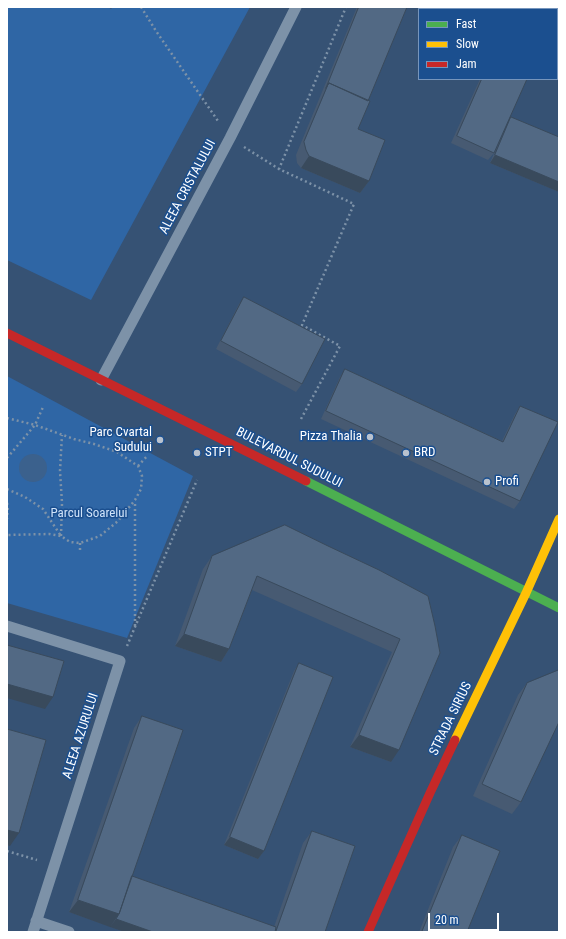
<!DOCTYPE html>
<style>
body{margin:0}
#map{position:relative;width:566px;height:939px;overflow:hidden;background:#365274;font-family:"Roboto Condensed",sans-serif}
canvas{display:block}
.frame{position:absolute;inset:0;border:8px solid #fff;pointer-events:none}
.legend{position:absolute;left:418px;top:8px;width:140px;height:72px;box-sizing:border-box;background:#1b4f8f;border:1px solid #7695bc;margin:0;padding:5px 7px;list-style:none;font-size:12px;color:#fff}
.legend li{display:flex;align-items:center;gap:8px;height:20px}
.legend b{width:20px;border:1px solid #7695bc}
.scale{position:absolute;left:428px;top:913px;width:71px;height:18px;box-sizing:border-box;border:2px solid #fff;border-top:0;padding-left:5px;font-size:12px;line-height:14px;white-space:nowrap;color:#fff;-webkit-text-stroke:3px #1b4f8f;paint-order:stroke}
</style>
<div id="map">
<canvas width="566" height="939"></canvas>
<div class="frame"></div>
<ul class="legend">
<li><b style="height:5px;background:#4caf50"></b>Fast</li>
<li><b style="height:5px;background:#ffc107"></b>Slow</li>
<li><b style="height:5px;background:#c62828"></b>Jam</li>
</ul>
<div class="scale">20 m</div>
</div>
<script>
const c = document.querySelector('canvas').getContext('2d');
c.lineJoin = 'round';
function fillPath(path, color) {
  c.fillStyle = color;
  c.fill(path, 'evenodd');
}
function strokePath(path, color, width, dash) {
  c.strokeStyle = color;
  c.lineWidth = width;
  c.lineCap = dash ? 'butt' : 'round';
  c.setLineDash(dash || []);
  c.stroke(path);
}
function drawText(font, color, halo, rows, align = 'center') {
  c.font = font + ' "Roboto Condensed",sans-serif';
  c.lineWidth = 3;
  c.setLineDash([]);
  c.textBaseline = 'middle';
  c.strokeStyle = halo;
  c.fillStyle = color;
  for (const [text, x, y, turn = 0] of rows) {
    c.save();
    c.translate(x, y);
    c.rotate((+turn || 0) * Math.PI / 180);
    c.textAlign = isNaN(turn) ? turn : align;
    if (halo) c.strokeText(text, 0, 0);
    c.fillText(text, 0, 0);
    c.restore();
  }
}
fillPath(new Path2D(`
 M 7,7 L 108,7 L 111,9 L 113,7 L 250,7 L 91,300 L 7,260 Z
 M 7,376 L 193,476 L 127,638 L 7,603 Z`), '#2f66a5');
fillPath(new Path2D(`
 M19 468a14 14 0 1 1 28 0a14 14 0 1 1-28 0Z`), '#3b618d');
strokePath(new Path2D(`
 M 141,7 L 156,31 L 218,121
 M 244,147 L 279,169
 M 7,418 L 35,425 L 74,439 L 94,444 L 117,452 L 138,466 L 142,476 L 141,489 L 135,500 L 118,521 L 100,536 L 80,543 L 70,542 L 61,536 L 49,534 L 7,535
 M 301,419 L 340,346 L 302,325 L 354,204 L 279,169 L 346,7
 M 7,458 L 35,425 L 43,407
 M 138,466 L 148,455
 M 7,489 L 25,497 L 43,509 L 61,536
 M 7,503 L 8,506 L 7,519
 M 61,536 L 62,503 L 60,471 L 62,435
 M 80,543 L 80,550
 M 135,626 L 135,501
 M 127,646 L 197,480
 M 7,851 L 37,860`), '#7d92a8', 2.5, [2, 3]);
strokePath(new Path2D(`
 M 101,380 L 230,138 L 296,7
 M 7,626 L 120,661 L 33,932
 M 36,921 L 69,932`), '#7d92a8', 11);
strokePath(new Path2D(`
 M 306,481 L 559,608`), '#4caf50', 9);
strokePath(new Path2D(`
 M 455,740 L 526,593 L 559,519`), '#ffc107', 9);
strokePath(new Path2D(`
 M 7,333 L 306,481
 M 368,932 L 430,793 L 455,740`), '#c62828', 9);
fillPath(new Path2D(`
 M 357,7 L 407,7 L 368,101 L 358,129 L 369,181 L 360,193 L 301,168 L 297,163 L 296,155 Z
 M 480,79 L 527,79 L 508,120 L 511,117 L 559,137 L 559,192 L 490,163 L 496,148 L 494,153 L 488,160 L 451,143 Z
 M 244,297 L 302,384 L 296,392 L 216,349 L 239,304 Z
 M 345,369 L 502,441 L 515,414 L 520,406 L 520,501 L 514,509 L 321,419 L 340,377 Z
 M 328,546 L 428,596 L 391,762 L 350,747 L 392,652 L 252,590 L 229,649 L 221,662 L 175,646 L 203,569 L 212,556 Z
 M 299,663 L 264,851 L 258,859 L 224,845 L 294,671 Z
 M 527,683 L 521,802 L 512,814 L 473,796 L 518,695 Z
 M 142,716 L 132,876 L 274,927 L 303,843 L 312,831 L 325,932 L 125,932 L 69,912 L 134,728 Z
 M 462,835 L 467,932 L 419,932 L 453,847 Z`), '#475a72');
fillPath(new Path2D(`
 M 495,155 L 559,182 L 559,192 L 490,163 Z
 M 309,156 L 369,181 L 360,193 L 301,168 Z
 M 184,634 L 229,649 L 221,662 L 175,646 Z
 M 7,684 L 53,697 L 45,709 L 7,698 Z
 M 359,735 L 399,750 L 391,762 L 350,747 Z
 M 7,830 L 19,833 L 10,846 L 7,845 Z
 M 230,837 L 264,851 L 258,859 L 224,845 Z
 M 78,900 L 119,914 L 110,927 L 69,912 Z
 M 116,919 L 153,932 L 125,932 L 110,927 Z`), '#394a5c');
const building = new Path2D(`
 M 359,7 L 407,7 L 368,101 L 329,83 L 326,88 Z
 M 482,79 L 527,79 L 494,153 L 457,136 Z
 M 329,83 L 370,101 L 358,129 L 385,140 L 369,181 L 309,156 L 306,150 L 304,142 Z
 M 511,117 L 559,137 L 559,182 L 495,155 Z
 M 244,297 L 325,339 L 302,384 L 221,341 Z
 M 345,369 L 503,442 L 520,406 L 558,422 L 520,501 L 326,411 Z
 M 285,525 L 328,546 L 379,570 L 428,596 L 435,626 L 440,653 L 399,750 L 359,735 L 400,639 L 257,576 L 229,649 L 184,634 L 212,556 Z
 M 7,645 L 64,661 L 53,697 L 7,684 Z
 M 299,663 L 333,677 L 264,851 L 230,837 Z
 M 559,670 L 559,722 L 521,802 L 482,784 L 527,683 Z
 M 142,716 L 183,730 L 119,914 L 78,900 Z
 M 7,729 L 46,740 L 19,833 L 7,830 Z
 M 312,831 L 355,846 L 325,932 L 276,932 Z
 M 462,835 L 500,851 L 467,932 L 422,932 Z
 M 132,876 L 276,927 L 275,932 L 153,932 L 116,919 L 119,914 Z`);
fillPath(building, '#526984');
strokePath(building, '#394a5c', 1);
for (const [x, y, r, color] of [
 [370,437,4,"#b9c2ce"],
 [160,440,4,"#b9c2ce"],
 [197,453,4,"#b9c2ce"],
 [406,453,4,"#b9c2ce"],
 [487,482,4,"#b9c2ce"]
]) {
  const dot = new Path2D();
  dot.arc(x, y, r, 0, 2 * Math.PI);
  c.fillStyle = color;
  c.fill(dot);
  strokePath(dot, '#1b4f8f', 1.5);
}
drawText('13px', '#fff', '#1b4f8f', [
 ["ALEEA CRISTALULUI",188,187,-62],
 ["BULEVARDUL SUDULUI",289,458,27],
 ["STRADA SIRIUS",451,719,-64],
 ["ALEEA AZURULUI",81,736,-72]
]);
drawText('13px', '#fff', '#1b4f8f', [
 ["Parc Cvartal",152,433,"right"],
 ["Sudului",152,448,"right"],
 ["Pizza Thalia",362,437,"right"],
 ["STPT",205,453],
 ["BRD",414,453],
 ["Profi",495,482]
], 'left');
drawText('13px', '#cfe3fa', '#1b4f8f', [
 ["Parcul Soarelui",89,514]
]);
</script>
